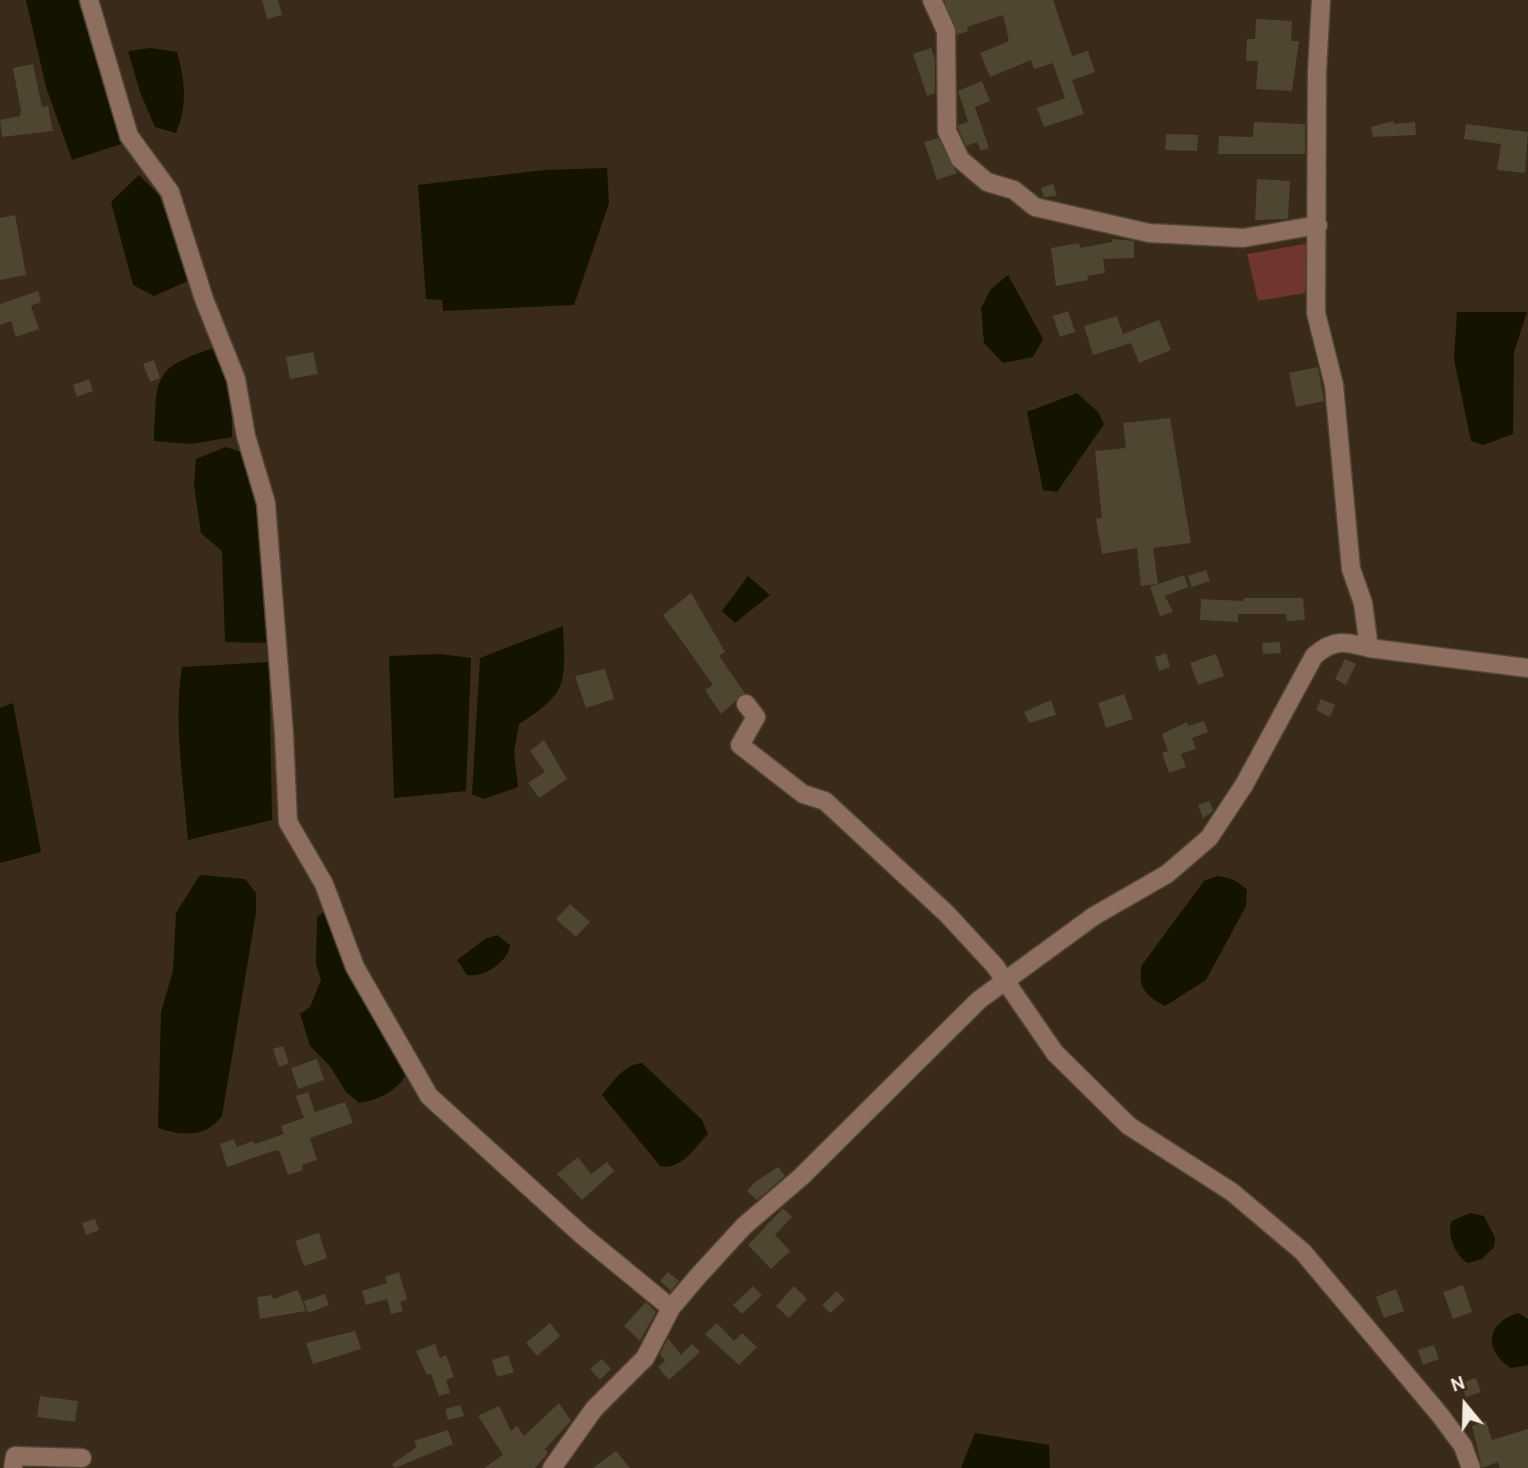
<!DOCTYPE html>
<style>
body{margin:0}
#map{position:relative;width:1528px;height:1468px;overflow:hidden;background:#392a1a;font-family:Overpass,sans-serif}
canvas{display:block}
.north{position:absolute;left:1430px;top:1370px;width:70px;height:70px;-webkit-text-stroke:5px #392a1a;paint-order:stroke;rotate:341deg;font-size:19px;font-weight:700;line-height:28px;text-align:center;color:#f5ece1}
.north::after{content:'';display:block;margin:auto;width:24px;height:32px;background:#f5ece1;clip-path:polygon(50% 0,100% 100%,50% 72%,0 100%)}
</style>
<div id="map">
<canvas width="1528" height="1468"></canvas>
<div class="north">N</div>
</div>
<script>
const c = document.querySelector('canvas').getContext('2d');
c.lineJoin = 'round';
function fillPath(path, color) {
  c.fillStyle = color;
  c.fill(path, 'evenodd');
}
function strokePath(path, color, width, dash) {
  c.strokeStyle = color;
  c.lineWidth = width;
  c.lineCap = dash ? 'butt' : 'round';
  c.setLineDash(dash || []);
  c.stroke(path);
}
fillPath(new Path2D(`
 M 1310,243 L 1305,293 L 1258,301 L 1247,254 Z`), '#6f352e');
fillPath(new Path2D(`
 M 26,0 L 79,0 L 121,144 L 72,160 L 46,87 Z
 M 151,48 L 177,52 C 185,81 188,105 176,133 L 155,127 L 140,92 L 128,51 Z
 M 607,168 L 609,203 L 574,305 L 443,311 L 442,300 L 426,299 L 418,185 L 544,170 Z
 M 139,175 L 159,195 L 190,280 L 154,296 L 133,285 L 111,202 Z
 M 1008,275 L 1043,339 L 1033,357 L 1003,363 L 984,343 L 981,308 L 991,289 Z
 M 1457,312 L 1527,312 L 1514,352 L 1513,434 L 1483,445 L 1471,441 L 1454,359 Z
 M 217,347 L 231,377 L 232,437 L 192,444 L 154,441 C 157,376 151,368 217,347 Z
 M 1077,393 L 1098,412 L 1104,424 L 1057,492 L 1043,490 L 1027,412 Z
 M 226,447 L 247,454 L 261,518 L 267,643 L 225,642 L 222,551 L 201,533 L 194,485 L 196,459 Z
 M 748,576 L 770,595 L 735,623 L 722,611 Z
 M 563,626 C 565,682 570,692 519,724 L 514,752 L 518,787 L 484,799 L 472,794 L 480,658 Z
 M 440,654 L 471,658 L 466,791 L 394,798 L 389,656 Z
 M 269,662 L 272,820 L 188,840 C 184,784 173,723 182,667 Z
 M 13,703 L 41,852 L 0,863 L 0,708 Z
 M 200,875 L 245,879 L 256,893 L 256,913 L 222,1116 C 205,1138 183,1136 158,1128 L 161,1012 L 173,971 L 176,913 Z
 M 1217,876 C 1231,878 1237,880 1247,890 L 1246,906 L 1206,980 L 1165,1006 C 1146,996 1137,987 1142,965 L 1204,881 Z
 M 331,907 L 408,1068 C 403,1089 379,1100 359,1103 L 346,1092 L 330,1066 L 310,1046 L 300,1014 L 310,1007 L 321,980 L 316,964 L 317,917 Z
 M 497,935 L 510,945 C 508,962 484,978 467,975 L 457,960 L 485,939 Z
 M 642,1063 L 702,1120 L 708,1134 C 695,1147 681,1171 660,1166 L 602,1095 C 613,1082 624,1064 642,1063 Z
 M 1470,1213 L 1484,1216 L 1495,1238 L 1494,1247 L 1482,1259 L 1468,1263 C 1456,1257 1446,1234 1452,1221 Z
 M 1518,1313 L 1528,1319 L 1528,1365 L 1511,1368 C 1483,1350 1486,1323 1518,1313 Z
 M 975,1433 L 1049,1445 L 1050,1468 L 961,1468 Z`), '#141300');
fillPath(new Path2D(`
 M 262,0 L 278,0 L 282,15 L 267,19 Z
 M 944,0 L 1053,0 L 1072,56 L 1088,51 L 1095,72 L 1072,80 L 1084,114 L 1044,127 L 1037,108 L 1065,98 L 1053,63 L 1034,69 L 1031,60 L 990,77 L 980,53 L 1009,41 L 1003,15 L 967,27 L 968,31 L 957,35 Z
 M 1256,19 L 1292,21 L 1291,41 L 1299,41 L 1292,91 L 1256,89 L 1258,61 L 1246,61 L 1247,39 L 1255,39 Z
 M 931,48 L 935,59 L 935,93 L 927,96 L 913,54 Z
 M 33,64 L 42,107 L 48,106 L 53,131 L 2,137 L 0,120 L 20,116 L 21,111 L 13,68 Z
 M 982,81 L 990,101 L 975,107 L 989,148 L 981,151 L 977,142 L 966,146 L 958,128 L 958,125 L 968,122 L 958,91 Z
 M 1393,121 L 1394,124 L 1415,122 L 1416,135 L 1373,137 L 1371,127 Z
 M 1254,122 L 1305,124 L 1305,154 L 1218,154 L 1219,136 L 1253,137 Z
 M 1466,124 L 1528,132 L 1525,173 L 1497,170 L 1501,144 L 1464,139 Z
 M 1166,134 L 1198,135 L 1197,151 L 1165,150 Z
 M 938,138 L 957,173 L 937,180 L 924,142 Z
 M 1257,179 L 1290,181 L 1288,219 L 1255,220 Z
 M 1053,184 L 1057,196 L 1044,197 L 1041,188 Z
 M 15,215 L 26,275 L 0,280 L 0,218 Z
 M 1112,239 L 1134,241 L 1134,258 L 1103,259 L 1105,273 L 1087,276 L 1088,280 L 1056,286 L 1051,248 L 1079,243 L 1080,248 L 1112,242 Z
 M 38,291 L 41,302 L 31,306 L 39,329 L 16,337 L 11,321 L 0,325 L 0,304 Z
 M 1068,311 L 1075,332 L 1060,337 L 1053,316 Z
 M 1117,316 L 1123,334 L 1159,320 L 1171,350 L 1139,363 L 1131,343 L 1093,355 L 1084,326 Z
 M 313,352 L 318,374 L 290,379 L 286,357 Z
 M 154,360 L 160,378 L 150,382 L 143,364 Z
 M 1318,367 L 1324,401 L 1296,407 L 1289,373 Z
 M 89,379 L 93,391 L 77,397 L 73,385 Z
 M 1170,418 L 1191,543 L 1153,548 L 1158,584 L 1141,586 L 1137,548 L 1102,554 L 1096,519 L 1102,518 L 1095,451 L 1126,448 L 1123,423 Z
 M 1206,570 L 1210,581 L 1192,587 L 1188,576 Z
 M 1184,575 L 1188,587 L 1165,596 L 1173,612 L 1160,616 L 1150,587 Z
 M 691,593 L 725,652 L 719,656 L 745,693 L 721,714 L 705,690 L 713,685 L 663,615 Z
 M 1244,598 L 1303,598 L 1305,620 L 1287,621 L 1286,614 L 1238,614 L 1238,622 L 1200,620 L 1201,599 L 1244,601 Z
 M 1280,642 L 1281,653 L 1263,654 L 1262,643 Z
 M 1166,653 L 1170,667 L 1159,671 L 1155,657 Z
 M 1216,654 L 1224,676 L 1198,685 L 1190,663 Z
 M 1345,659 L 1356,664 L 1346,685 L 1335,679 Z
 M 605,669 L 614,699 L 586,708 L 575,676 Z
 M 1124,694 L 1133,719 L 1106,728 L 1098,703 Z
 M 1321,699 L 1335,705 L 1330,717 L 1316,710 Z
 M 1051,700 L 1056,715 L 1029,723 L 1024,712 Z
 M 1204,721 L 1208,732 L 1192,738 L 1196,749 L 1181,754 L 1186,767 L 1169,773 L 1162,753 L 1168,751 L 1162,734 L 1187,722 L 1188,726 Z
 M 544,740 L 567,779 L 539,798 L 528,783 L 545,772 L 530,751 Z
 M 1210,801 L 1213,811 L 1203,818 L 1198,805 Z
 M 570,904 L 590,922 L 576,937 L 556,919 Z
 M 283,1046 L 289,1063 L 279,1067 L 273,1049 Z
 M 317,1059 L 324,1080 L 298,1089 L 291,1068 Z
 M 308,1092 L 315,1112 L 345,1102 L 353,1123 L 310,1138 L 317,1160 L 302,1165 L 303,1170 L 288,1175 L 280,1152 L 276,1150 L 227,1167 L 220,1144 L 234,1139 L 237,1147 L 253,1141 L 255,1144 L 284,1134 L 281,1126 L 304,1118 L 296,1096 Z
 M 578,1157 L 591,1174 L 607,1162 L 614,1171 L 582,1200 L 557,1174 Z
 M 778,1167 L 785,1176 L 757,1200 L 747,1191 L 755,1182 Z
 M 783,1208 L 792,1217 L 775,1235 L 790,1251 L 771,1269 L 748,1245 Z
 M 95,1219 L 99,1230 L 86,1235 L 82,1223 Z
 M 319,1233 L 327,1258 L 304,1266 L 295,1241 Z
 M 399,1272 L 407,1299 L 400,1302 L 403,1311 L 391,1314 L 387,1299 L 366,1305 L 362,1291 L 387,1283 L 385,1277 Z
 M 668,1272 L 679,1281 L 671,1291 L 660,1281 Z
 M 1463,1285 L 1472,1312 L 1453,1319 L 1443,1292 Z
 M 753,1286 L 762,1295 L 742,1314 L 733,1305 Z
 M 794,1286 L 807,1299 L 789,1318 L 776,1306 Z
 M 1396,1289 L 1404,1311 L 1384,1318 L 1376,1297 Z
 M 298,1290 L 306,1311 L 260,1319 L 257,1297 L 272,1295 L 273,1299 Z
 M 837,1291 L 845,1300 L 830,1313 L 822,1305 Z
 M 325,1294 L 329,1305 L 308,1313 L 304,1301 Z
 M 646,1302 L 656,1312 L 640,1341 L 624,1326 Z
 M 550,1323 L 560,1336 L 537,1356 L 526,1343 Z
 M 717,1323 L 734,1341 L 742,1333 L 757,1347 L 739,1365 L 705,1334 Z
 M 355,1331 L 361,1349 L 313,1364 L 306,1343 Z
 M 668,1338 L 681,1355 L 692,1344 L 700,1352 L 669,1380 L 658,1367 L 665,1361 L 660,1354 Z
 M 435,1344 L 440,1358 L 446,1355 L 454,1377 L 446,1380 L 450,1393 L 439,1396 L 431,1374 L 427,1375 L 416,1351 Z
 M 1434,1345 L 1439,1359 L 1423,1365 L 1418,1350 Z
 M 508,1355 L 514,1372 L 497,1377 L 492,1360 Z
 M 602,1359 L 611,1369 L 600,1380 L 590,1369 Z
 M 1476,1378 L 1481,1392 L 1466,1397 L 1461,1383 Z
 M 40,1396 L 78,1401 L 75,1422 L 37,1417 Z
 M 559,1403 L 571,1421 L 545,1449 L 548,1453 L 535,1468 L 484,1468 L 503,1455 L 478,1416 L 499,1406 L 511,1431 L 517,1426 L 524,1436 Z
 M 460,1405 L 464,1416 L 448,1420 L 445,1409 Z
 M 1486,1421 L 1492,1440 L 1528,1429 L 1528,1468 L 1500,1468 L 1498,1462 L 1482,1468 L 1472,1426 Z
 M 448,1430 L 453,1444 L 395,1468 L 392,1464 L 417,1447 L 414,1441 Z
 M 616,1451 L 630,1468 L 593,1468 Z`), '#4e4631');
const minor = new Path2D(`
 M 89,0 L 129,136 L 170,192 L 204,299 L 236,379 L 246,436 L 266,503 L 284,734 L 288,822 L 324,884 L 355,967 L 429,1096 L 582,1235 L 671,1308
 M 932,0 L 946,31 L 947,131 L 960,159 L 987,182 L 1014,190 L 1035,207 L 1149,233 L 1243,238 L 1318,225
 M 1369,648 L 1528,668
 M 746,704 L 756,717 L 740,745 L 803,794 L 825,801 L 947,914 L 995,966 L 1055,1053 L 1129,1126 L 1232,1192 L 1303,1252 L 1440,1415 L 1463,1446 L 1471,1468
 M 13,1468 L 15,1456 L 82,1458
 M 552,1468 L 594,1409 L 645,1358 L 671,1308 L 699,1275 L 744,1226 L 801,1177 L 979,1000 L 1094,916 L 1167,874 L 1209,838 L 1244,785 L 1314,656 C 1333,639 1346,641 1369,648 L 1363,603 L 1351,569 L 1334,385 L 1316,313 L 1317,72 L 1321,0`);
strokePath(minor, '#534536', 21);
strokePath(minor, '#8d6e5f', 18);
</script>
